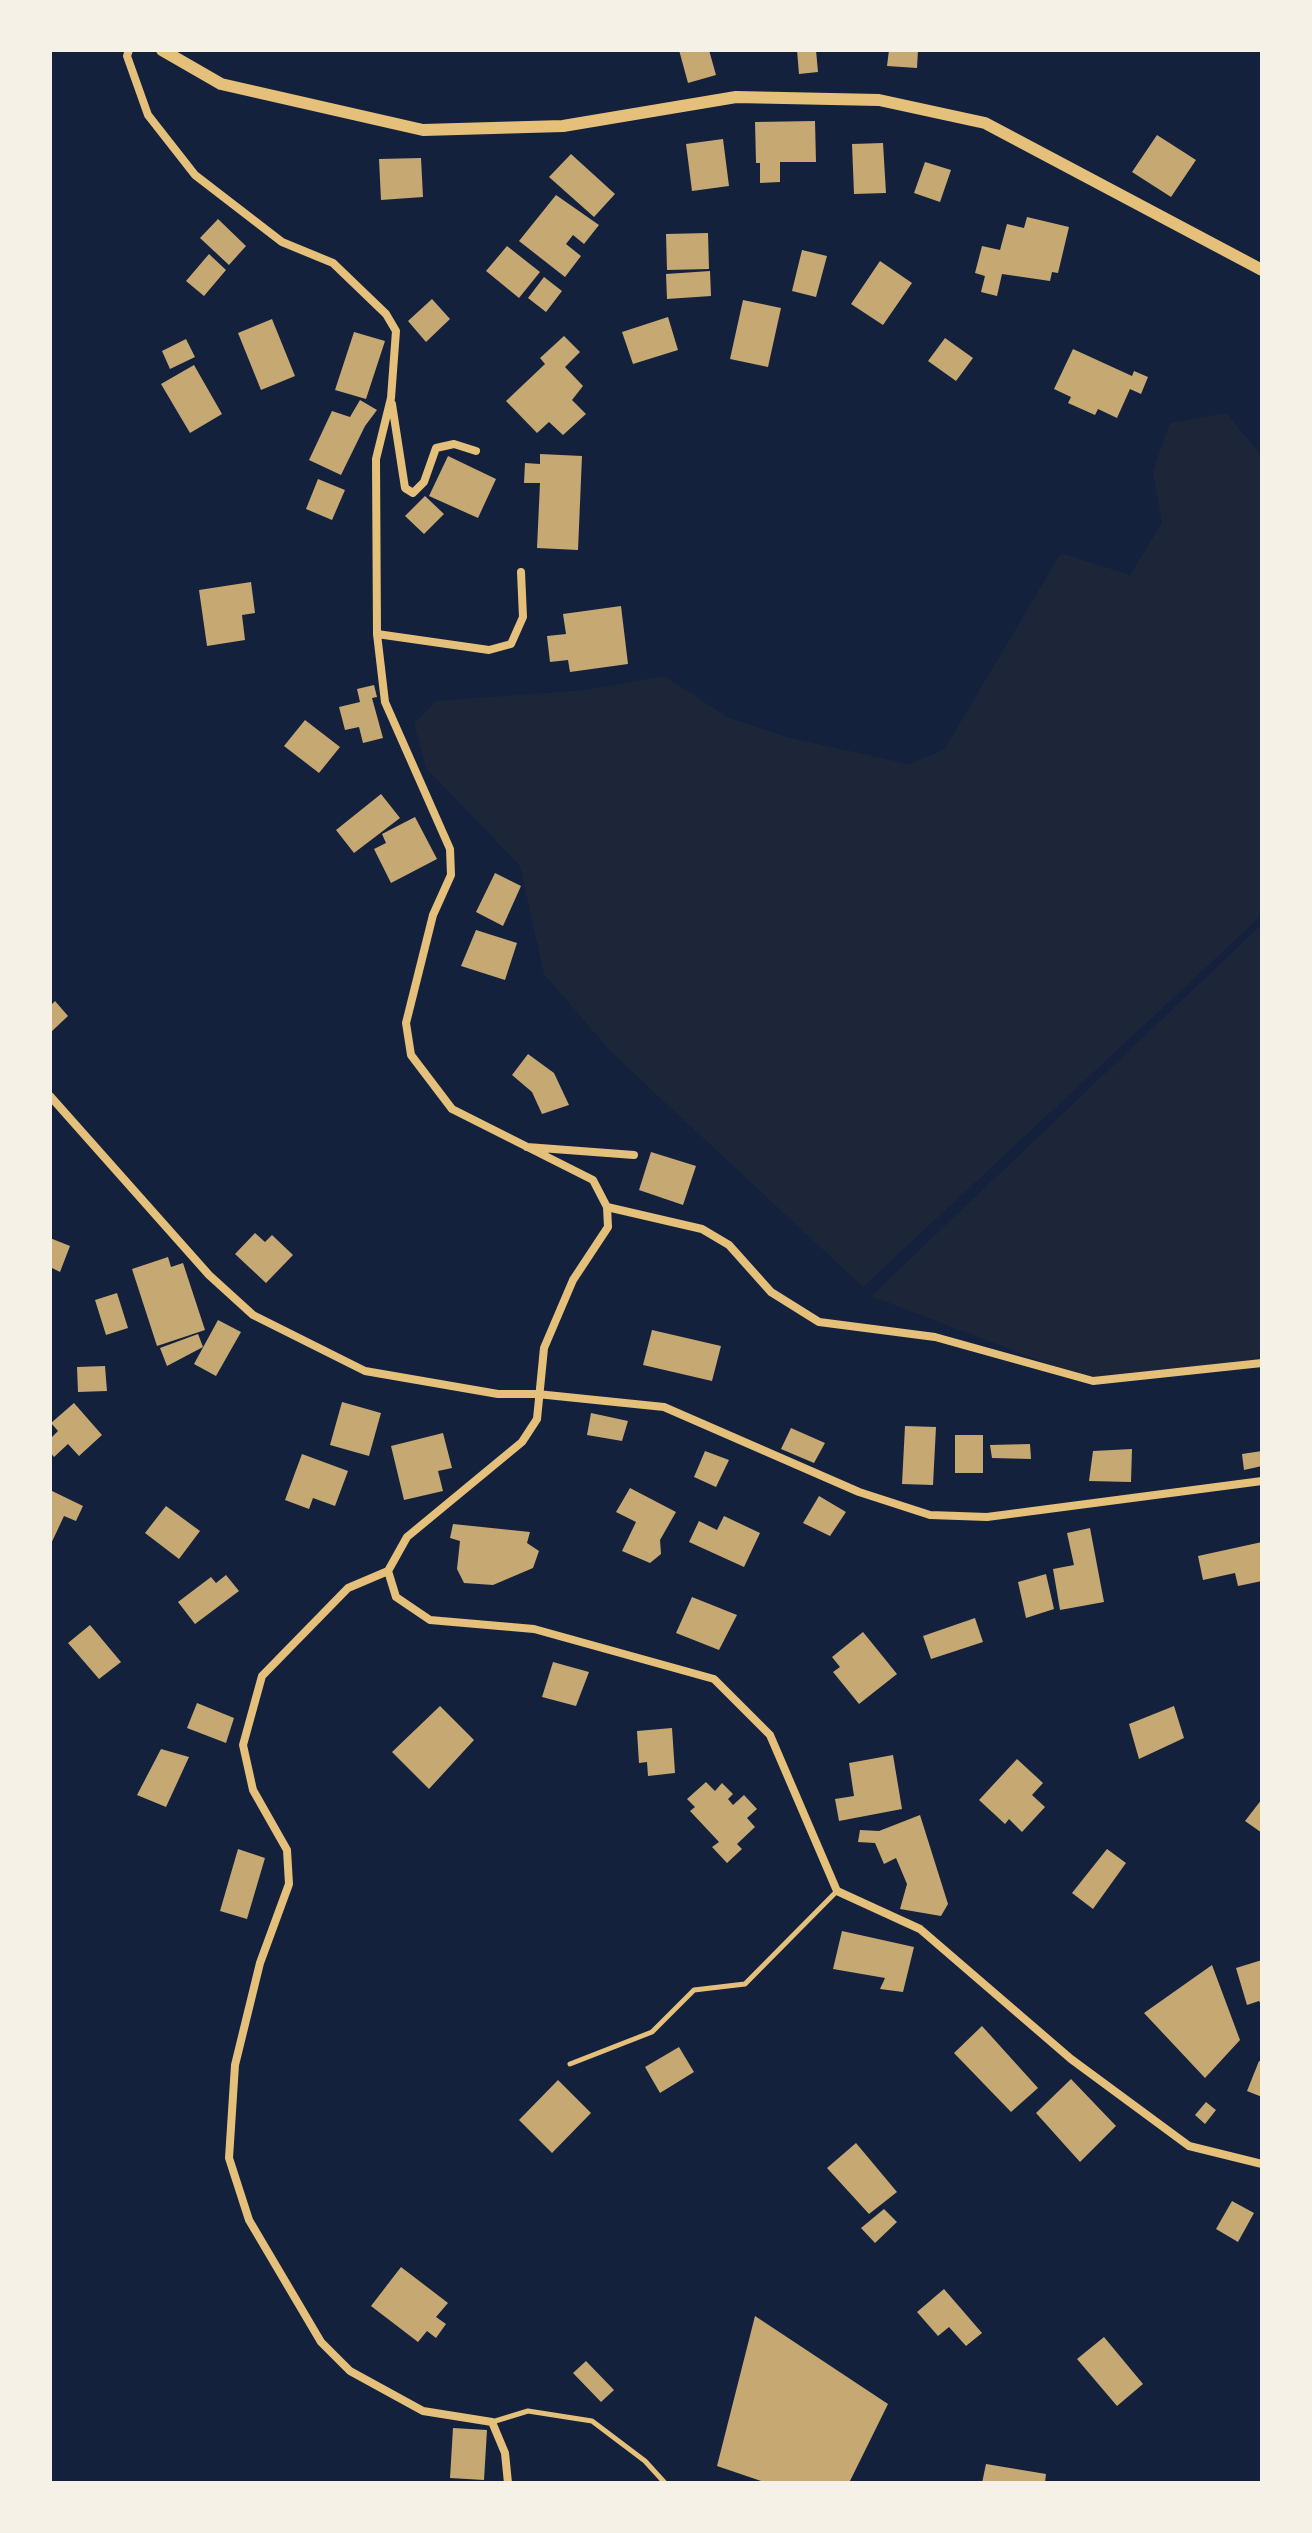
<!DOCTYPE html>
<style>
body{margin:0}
#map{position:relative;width:1312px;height:2533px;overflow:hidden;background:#14213d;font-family:"Exo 2",sans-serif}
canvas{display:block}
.frame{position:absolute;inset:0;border:52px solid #f6f1e7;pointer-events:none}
</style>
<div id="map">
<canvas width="1312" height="2533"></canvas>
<div class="frame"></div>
</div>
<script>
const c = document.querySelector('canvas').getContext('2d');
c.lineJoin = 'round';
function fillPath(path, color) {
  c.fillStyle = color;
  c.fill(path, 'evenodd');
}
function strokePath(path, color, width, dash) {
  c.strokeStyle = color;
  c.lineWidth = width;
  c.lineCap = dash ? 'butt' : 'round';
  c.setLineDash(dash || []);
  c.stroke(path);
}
fillPath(new Path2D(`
 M 1226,413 L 1262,456 L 1262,915 L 863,1287 L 612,1053 L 544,974 L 520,866 L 426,768 L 414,724 L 436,701 L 586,690 L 664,676 L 729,718 L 786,737 L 909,764 L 944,750 L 1061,553 L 1130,575 L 1162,523 L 1153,471 L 1170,423 Z
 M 1262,924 L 1262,1363 L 1093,1381 L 871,1296 Z`), '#1d2539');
fillPath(new Path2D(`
 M 679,50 L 709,50 L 716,75 L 688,83 Z
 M 797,50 L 816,50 L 818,72 L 799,74 Z
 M 889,50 L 918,50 L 917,68 L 887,66 Z
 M 815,121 L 816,162 L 780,162 L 780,182 L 760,183 L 760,163 L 756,163 L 755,122 Z
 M 1157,135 L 1196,160 L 1171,197 L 1132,172 Z
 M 723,139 L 729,186 L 692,191 L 686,144 Z
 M 883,143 L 886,193 L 854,194 L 852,144 Z
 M 571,154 L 615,194 L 594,217 L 549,177 Z
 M 421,158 L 423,197 L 381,200 L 379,159 Z
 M 925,162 L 951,170 L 940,202 L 914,193 Z
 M 556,195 L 599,225 L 584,244 L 573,235 L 566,244 L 581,256 L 565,277 L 519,241 Z
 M 1027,217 L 1069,227 L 1058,273 L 1052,272 L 1050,281 L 1002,274 L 997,296 L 981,292 L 985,276 L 975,273 L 982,246 L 1000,250 L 1007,224 L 1024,228 Z
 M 218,219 L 246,246 L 229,265 L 200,238 Z
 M 708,233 L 709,269 L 667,270 L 666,234 Z
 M 507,246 L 540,272 L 519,298 L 486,271 Z
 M 802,250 L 827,256 L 816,297 L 792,291 Z
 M 209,254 L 226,270 L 204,296 L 186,281 Z
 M 880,261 L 912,283 L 883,325 L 851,304 Z
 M 710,271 L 711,296 L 667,299 L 666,274 Z
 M 544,277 L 562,291 L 546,312 L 528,298 Z
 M 432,299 L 450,319 L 426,342 L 408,321 Z
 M 743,300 L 781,308 L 768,367 L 730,359 Z
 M 668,317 L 678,350 L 633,364 L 622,332 Z
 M 272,319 L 295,376 L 261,390 L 238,333 Z
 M 354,332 L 385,341 L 366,399 L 335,390 Z
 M 564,336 L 580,352 L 565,367 L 583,386 L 572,400 L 586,414 L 563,435 L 549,422 L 537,433 L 506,401 L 545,364 L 540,358 Z
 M 945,338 L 973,358 L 956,381 L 928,361 Z
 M 186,339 L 195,357 L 170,369 L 162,351 Z
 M 1073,349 L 1132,376 L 1134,371 L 1148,377 L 1141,394 L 1130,389 L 1117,418 L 1098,409 L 1095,415 L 1068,403 L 1071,397 L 1054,389 Z
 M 194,365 L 222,414 L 190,433 L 161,384 Z
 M 360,400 L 377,410 L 365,426 L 341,475 L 309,460 L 332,411 L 350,417 Z
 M 540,454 L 582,456 L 578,550 L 537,548 L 540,483 L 524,483 L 525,463 L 540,464 Z
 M 448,456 L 496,479 L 478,518 L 429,496 Z
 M 318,479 L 345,490 L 332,520 L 306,509 Z
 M 425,496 L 444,514 L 424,534 L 405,516 Z
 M 251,582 L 255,613 L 242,615 L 245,640 L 207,646 L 199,590 Z
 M 621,606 L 628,664 L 570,672 L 568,660 L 550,662 L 547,636 L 566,634 L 563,614 Z
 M 374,685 L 377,697 L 372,698 L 383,738 L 363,743 L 359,727 L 345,730 L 339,707 L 360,702 L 357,689 Z
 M 305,720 L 340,747 L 319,773 L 284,746 Z
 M 381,794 L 400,818 L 354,853 L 336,830 Z
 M 415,817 L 437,859 L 391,883 L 374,849 L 386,843 L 382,834 Z
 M 495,873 L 521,886 L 503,926 L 476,912 Z
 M 476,930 L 517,943 L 505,980 L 461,966 Z
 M 55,1001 L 68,1016 L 50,1033 L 50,1006 Z
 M 528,1054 L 554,1073 L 569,1105 L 542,1114 L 532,1092 L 512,1075 Z
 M 651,1152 L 696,1166 L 683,1205 L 639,1190 Z
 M 255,1233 L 265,1242 L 272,1235 L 293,1255 L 266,1283 L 235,1254 Z
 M 50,1238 L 70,1246 L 60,1272 L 50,1267 Z
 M 168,1257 L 171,1267 L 183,1263 L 205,1330 L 157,1346 L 132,1269 Z
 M 117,1293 L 128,1328 L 106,1335 L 95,1300 Z
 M 218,1320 L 241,1332 L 216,1376 L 194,1364 Z
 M 652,1330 L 721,1346 L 712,1381 L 643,1365 Z
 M 198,1334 L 203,1347 L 167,1366 L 160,1348 Z
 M 105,1366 L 107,1391 L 78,1392 L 77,1367 Z
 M 342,1402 L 381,1413 L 369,1456 L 330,1445 Z
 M 74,1403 L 102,1435 L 79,1456 L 68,1444 L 54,1457 L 50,1452 L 50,1439 L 58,1431 L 51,1423 Z
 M 591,1413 L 628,1421 L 622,1441 L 587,1435 Z
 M 905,1426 L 936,1427 L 933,1485 L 902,1484 Z
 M 791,1428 L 825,1443 L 814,1463 L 781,1449 Z
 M 443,1433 L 452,1468 L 438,1471 L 443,1491 L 404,1500 L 391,1446 Z
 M 955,1435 L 983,1435 L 983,1473 L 955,1473 Z
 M 1030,1444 L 1031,1459 L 992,1458 L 990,1445 Z
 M 1132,1449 L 1131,1482 L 1089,1481 L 1093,1451 Z
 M 705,1451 L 729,1460 L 716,1487 L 694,1477 Z
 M 1262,1451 L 1262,1466 L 1244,1470 L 1242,1454 Z
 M 302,1454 L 348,1471 L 335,1506 L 313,1498 L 309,1509 L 285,1500 Z
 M 630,1488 L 676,1512 L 660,1540 L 661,1554 L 650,1563 L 622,1551 L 636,1522 L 616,1512 Z
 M 50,1490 L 83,1506 L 76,1521 L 64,1516 L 50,1546 Z
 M 819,1496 L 846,1512 L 830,1536 L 803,1523 Z
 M 166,1506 L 200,1531 L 179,1559 L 145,1533 Z
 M 724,1516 L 760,1533 L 744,1567 L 689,1542 L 699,1521 L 717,1530 Z
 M 453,1524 L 530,1532 L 527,1543 L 539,1551 L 533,1568 L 493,1585 L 464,1583 L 457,1569 L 460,1541 L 450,1538 Z
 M 1090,1528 L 1104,1602 L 1060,1610 L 1053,1569 L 1074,1565 L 1067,1533 Z
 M 1262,1542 L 1262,1581 L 1238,1586 L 1235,1573 L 1203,1580 L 1198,1556 Z
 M 1046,1574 L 1054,1609 L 1026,1618 L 1018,1582 Z
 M 226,1575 L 239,1591 L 195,1624 L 178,1602 L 211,1577 L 216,1583 Z
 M 692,1597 L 737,1615 L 719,1650 L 676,1633 Z
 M 975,1618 L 983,1642 L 931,1659 L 923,1636 Z
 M 90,1625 L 121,1662 L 99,1679 L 68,1643 Z
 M 863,1632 L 897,1674 L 859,1704 L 833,1672 L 840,1667 L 832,1657 Z
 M 553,1662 L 589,1672 L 576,1706 L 542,1697 Z
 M 197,1703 L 234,1718 L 226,1743 L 187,1728 Z
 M 440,1706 L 474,1740 L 429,1789 L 392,1752 Z
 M 1174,1706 L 1184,1738 L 1139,1759 L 1129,1724 Z
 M 672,1728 L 675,1773 L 648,1776 L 647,1762 L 639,1763 L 637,1731 Z
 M 161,1749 L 189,1757 L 166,1807 L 137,1795 Z
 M 893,1755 L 902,1809 L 839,1821 L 835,1799 L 854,1796 L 849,1763 Z
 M 1017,1759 L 1043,1783 L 1032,1795 L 1045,1807 L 1022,1832 L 1009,1819 L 1005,1824 L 979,1800 Z
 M 706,1782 L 715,1791 L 722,1783 L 733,1794 L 728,1799 L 733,1805 L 744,1795 L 757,1809 L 747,1818 L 755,1827 L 737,1844 L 742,1849 L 727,1863 L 712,1847 L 719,1842 L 690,1811 L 695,1807 L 687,1799 Z
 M 1262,1799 L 1262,1833 L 1245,1821 Z
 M 920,1815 L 948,1904 L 941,1916 L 900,1909 L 907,1884 L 896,1858 L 884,1864 L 875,1843 L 858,1842 L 860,1830 L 879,1831 Z
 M 238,1849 L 265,1858 L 247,1919 L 220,1911 Z
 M 1107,1849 L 1126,1863 L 1093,1909 L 1072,1893 Z
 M 842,1931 L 914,1947 L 903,1992 L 880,1989 L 885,1978 L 833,1969 Z
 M 1262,1960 L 1262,2006 L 1259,2001 L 1247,2005 L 1236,1968 Z
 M 1212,1965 L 1240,2040 L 1205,2078 L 1144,2013 Z
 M 982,2026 L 1038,2088 L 1011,2112 L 954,2053 Z
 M 679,2047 L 694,2072 L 660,2093 L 645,2067 Z
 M 1259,2061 L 1262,2062 L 1262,2097 L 1247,2091 Z
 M 1071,2079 L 1116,2126 L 1080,2162 L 1036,2113 Z
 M 558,2080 L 591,2113 L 552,2153 L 519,2120 Z
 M 1206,2102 L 1216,2110 L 1205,2124 L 1195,2115 Z
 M 856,2143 L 897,2192 L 869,2214 L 827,2168 Z
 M 1232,2201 L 1254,2213 L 1238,2242 L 1216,2229 Z
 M 884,2209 L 897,2222 L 875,2243 L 861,2228 Z
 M 401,2267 L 448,2303 L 436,2317 L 446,2324 L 436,2338 L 427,2331 L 418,2342 L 371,2306 Z
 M 944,2289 L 982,2333 L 966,2346 L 949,2327 L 938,2336 L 917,2312 Z
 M 755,2316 L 888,2404 L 849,2483 L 767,2483 L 717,2466 Z
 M 1104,2337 L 1143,2384 L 1117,2406 L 1077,2359 Z
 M 586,2361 L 614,2390 L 601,2402 L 573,2373 Z
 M 453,2428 L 487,2430 L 484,2480 L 450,2478 Z
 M 986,2464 L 1046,2474 L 1045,2483 L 982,2483 Z`), '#c6a872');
strokePath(new Path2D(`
 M 570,2064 L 652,2032 L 694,1990 L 745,1984 L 837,1891
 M 492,2422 L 528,2411 L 592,2421 L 645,2461 L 665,2483`), '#e5c07b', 5);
strokePath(new Path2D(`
 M 129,50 L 127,56 L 148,115 L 195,175 L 282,242 L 333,263 L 386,314 L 396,331 L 391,398 L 376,459 L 377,634 L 385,702 L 450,849 L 451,875 L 433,915 L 406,1023 L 411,1055 L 452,1109 L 593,1180 L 607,1207 L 608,1227 L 573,1280 L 544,1348 L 537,1419 L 522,1442 L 407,1537 L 388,1571 L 396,1597 L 430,1620 L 534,1629 L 714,1679 L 770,1735 L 837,1891 L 920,1929 L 1071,2059 L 1189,2146 L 1262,2164
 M 392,404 L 405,488 L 413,493 L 424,482 L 436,448 L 454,444 L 476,451
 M 377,634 L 489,650 L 511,644 L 523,617 L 521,572
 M 50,1096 L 209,1275 L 253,1315 L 365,1371 L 498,1394 L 537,1394 L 664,1407 L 859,1492 L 930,1515 L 987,1517 L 1262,1481
 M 527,1147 L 634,1155
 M 607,1207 L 702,1229 L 729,1245 L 771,1292 L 819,1322 L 935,1337 L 1093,1381 L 1262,1363
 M 388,1571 L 348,1588 L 262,1676 L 243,1745 L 253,1790 L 287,1850 L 289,1884 L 260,1963 L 235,2065 L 229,2158 L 249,2220 L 321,2342 L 350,2371 L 423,2411 L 492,2422 L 505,2453 L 508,2483`), '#e5c07b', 8);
strokePath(new Path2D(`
 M 162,50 L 221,84 L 423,130 L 563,126 L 736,97 L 879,100 L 985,123 L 1262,270`), '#e5c07b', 12);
</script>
